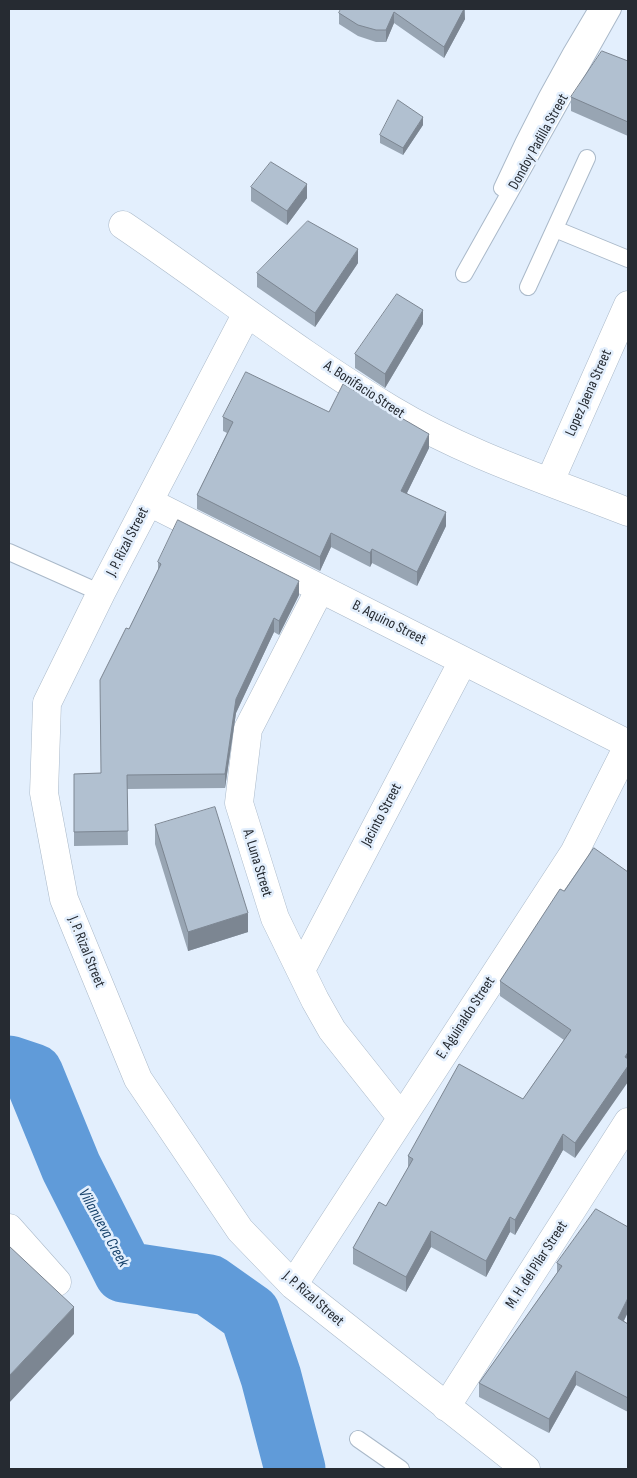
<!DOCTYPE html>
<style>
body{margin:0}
#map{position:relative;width:637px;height:1478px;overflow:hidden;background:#e3effd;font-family:"Sofia Sans Condensed",sans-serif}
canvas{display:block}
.frame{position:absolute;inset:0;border:10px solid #262b32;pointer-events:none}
</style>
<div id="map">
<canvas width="637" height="1478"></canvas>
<div class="frame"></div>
</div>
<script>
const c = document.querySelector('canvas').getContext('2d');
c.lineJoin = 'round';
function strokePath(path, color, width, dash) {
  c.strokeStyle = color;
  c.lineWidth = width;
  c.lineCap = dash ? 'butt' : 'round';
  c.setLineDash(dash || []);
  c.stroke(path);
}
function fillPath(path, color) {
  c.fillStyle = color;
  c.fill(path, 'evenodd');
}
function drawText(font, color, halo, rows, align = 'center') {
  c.font = font + ' "Sofia Sans Condensed",sans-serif';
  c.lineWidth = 5;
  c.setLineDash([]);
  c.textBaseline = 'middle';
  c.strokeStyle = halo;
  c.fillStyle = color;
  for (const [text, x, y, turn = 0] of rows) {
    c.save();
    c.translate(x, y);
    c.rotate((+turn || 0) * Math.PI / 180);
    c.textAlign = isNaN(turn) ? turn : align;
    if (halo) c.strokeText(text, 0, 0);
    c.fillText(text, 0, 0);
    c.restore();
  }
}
strokePath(new Path2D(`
 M 9,1066 L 33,1074 L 71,1167 L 124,1272 L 209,1285 L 250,1314 L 271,1377 L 295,1469`), '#609bd9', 61);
const service = new Path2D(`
 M 502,188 C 530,126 562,66 597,9
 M 555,229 L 628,259
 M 464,274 L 613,9
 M 528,287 L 587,158
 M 9,552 L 101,593
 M 358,1439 L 401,1469`);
const minor = new Path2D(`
 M 123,225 C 213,286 299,354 392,410 C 465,454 549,481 628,512
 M 247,313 L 101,593 L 47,703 L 44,793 L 64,899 L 138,1079 L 240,1230 L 293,1285 L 526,1469
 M 550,481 L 628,305
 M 149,502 L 628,744
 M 320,589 L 248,729 L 239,803 L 275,918 L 315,1000 L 332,1030 L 401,1117
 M 301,970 L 463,661
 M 9,1228 L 57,1282
 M 293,1285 L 574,853 L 628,746
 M 446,1407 L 628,1122`);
strokePath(service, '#aab9c9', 18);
strokePath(minor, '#aab9c9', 29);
strokePath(service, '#fff', 16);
strokePath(minor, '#fff', 28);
fillPath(new Path2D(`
 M 465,9 L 465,19 L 444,58 L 394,23 L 386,42 L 376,42 L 358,36 L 339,24 L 339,13 Z
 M 628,61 L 628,136 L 571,111 L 571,97 Z
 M 423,125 L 403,155 L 380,143 L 380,135 Z
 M 251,187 L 307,198 L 287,225 L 251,201 Z
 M 358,263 L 315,327 L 257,287 L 257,273 Z
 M 423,324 L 385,388 L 355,368 L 355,354 Z
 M 329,412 L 429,448 L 407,493 L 446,526 L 417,586 L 372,563 L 370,567 L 331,547 L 320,571 L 197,509 L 197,495 L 227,433 L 223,431 L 223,417 Z
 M 158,562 L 299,595 L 279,635 L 274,632 L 236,713 L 225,788 L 127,789 L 128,845 L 74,846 L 74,774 L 101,773 L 129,629 L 158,570 Z
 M 155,825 L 248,932 L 188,951 L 155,844 Z
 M 594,848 L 575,1158 L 563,1150 L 515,1235 L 510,1232 L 486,1277 L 431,1247 L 406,1292 L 353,1264 L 353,1248 L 386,1206 L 408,1168 L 408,1156 L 523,1099 L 564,1040 L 500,996 L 500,981 Z
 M 596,1209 L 628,1312 L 624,1321 L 628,1324 L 628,1412 L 576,1385 L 549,1433 L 479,1397 L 479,1383 L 557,1273 L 557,1263 Z`), '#98a5b3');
fillPath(new Path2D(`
 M 464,9 L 465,19 L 444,58 L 444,47 Z
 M 394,12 L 394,23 L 386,42 L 386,30 Z
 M 423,117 L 423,125 L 403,155 L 403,148 Z
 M 307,184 L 307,198 L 287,225 L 287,211 Z
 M 358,249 L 358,263 L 315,327 L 315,313 Z
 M 423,310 L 423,324 L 385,388 L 385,374 Z
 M 429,434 L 429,448 L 401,505 L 401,491 Z
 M 446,512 L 446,526 L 417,586 L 417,572 Z
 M 331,533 L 331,547 L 320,571 L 320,557 Z
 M 372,549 L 372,563 L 370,567 L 370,553 Z
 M 299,581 L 299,595 L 279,635 L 279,621 Z
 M 274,618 L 274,632 L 236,713 L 225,788 L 225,774 L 236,699 Z
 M 248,913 L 248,932 L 188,951 L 188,932 Z
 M 628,1052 L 628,1082 L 575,1158 L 575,1143 Z
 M 563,1134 L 563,1150 L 515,1235 L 515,1220 Z
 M 510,1217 L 510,1232 L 486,1277 L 486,1261 Z
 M 431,1231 L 431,1247 L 406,1292 L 406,1277 Z
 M 628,1298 L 628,1312 L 618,1332 L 618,1318 Z
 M 74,1307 L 74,1334 L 9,1403 L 9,1376 Z
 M 576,1371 L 576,1385 L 549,1433 L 549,1419 Z`), '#7c8692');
const building = new Path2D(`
 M 341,9 L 464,9 L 444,47 L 394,12 L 386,30 L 376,30 L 358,25 L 339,13 Z
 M 602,51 L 628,61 L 628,122 L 571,97 Z
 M 398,100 L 423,117 L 403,148 L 380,135 Z
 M 271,162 L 307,184 L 287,211 L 251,187 Z
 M 308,221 L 358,249 L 315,313 L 257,273 Z
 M 397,294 L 423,310 L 385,374 L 355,354 Z
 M 246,372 L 329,412 L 343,384 L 429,434 L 401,491 L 446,512 L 417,572 L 372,549 L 370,553 L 331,533 L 320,557 L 197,495 L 233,422 L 223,417 Z
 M 178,520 L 299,581 L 279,621 L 274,618 L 236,699 L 225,774 L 127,775 L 128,831 L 74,832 L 74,774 L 101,773 L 100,680 L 126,628 L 129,629 L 161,564 L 158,562 Z
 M 215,807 L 248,913 L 188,932 L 155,825 Z
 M 594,848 L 628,872 L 628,1052 L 625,1057 L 628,1059 L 628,1066 L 575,1143 L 563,1134 L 515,1220 L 510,1217 L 486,1261 L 431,1231 L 406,1277 L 353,1248 L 379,1202 L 386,1206 L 413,1159 L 408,1156 L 459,1064 L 523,1099 L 571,1030 L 500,981 L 560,889 L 564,891 Z
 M 596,1209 L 628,1227 L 628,1298 L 618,1318 L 628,1324 L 628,1398 L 576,1371 L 549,1419 L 479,1383 L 562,1266 L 557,1263 Z
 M 9,1246 L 74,1307 L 9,1376 Z`);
fillPath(building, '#b1c0d0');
strokePath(building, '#7c8692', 1);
drawText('15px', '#262b32', '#e3effd', [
 ["Dondoy Padilla Street",539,142,-61],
 ["A. Bonifacio Street",364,390,33],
 ["Lopez Jaena Street",589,393,-66],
 ["J. P. Rizal Street",128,542,-63],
 ["B. Aquino Street",389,623,27],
 ["Jacinto Street",382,815,-62],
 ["A. Luna Street",257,863,73],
 ["J. P. Rizal Street",86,952,68],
 ["E. Aguinaldo Street",466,1018,-57],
 ["M. H. del Pilar Street",537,1265,-57],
 ["J. P. Rizal Street",313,1299,41]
]);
drawText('italic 16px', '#17426b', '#e3effd', [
 ["Villanueva Creek",103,1228,61]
]);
</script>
